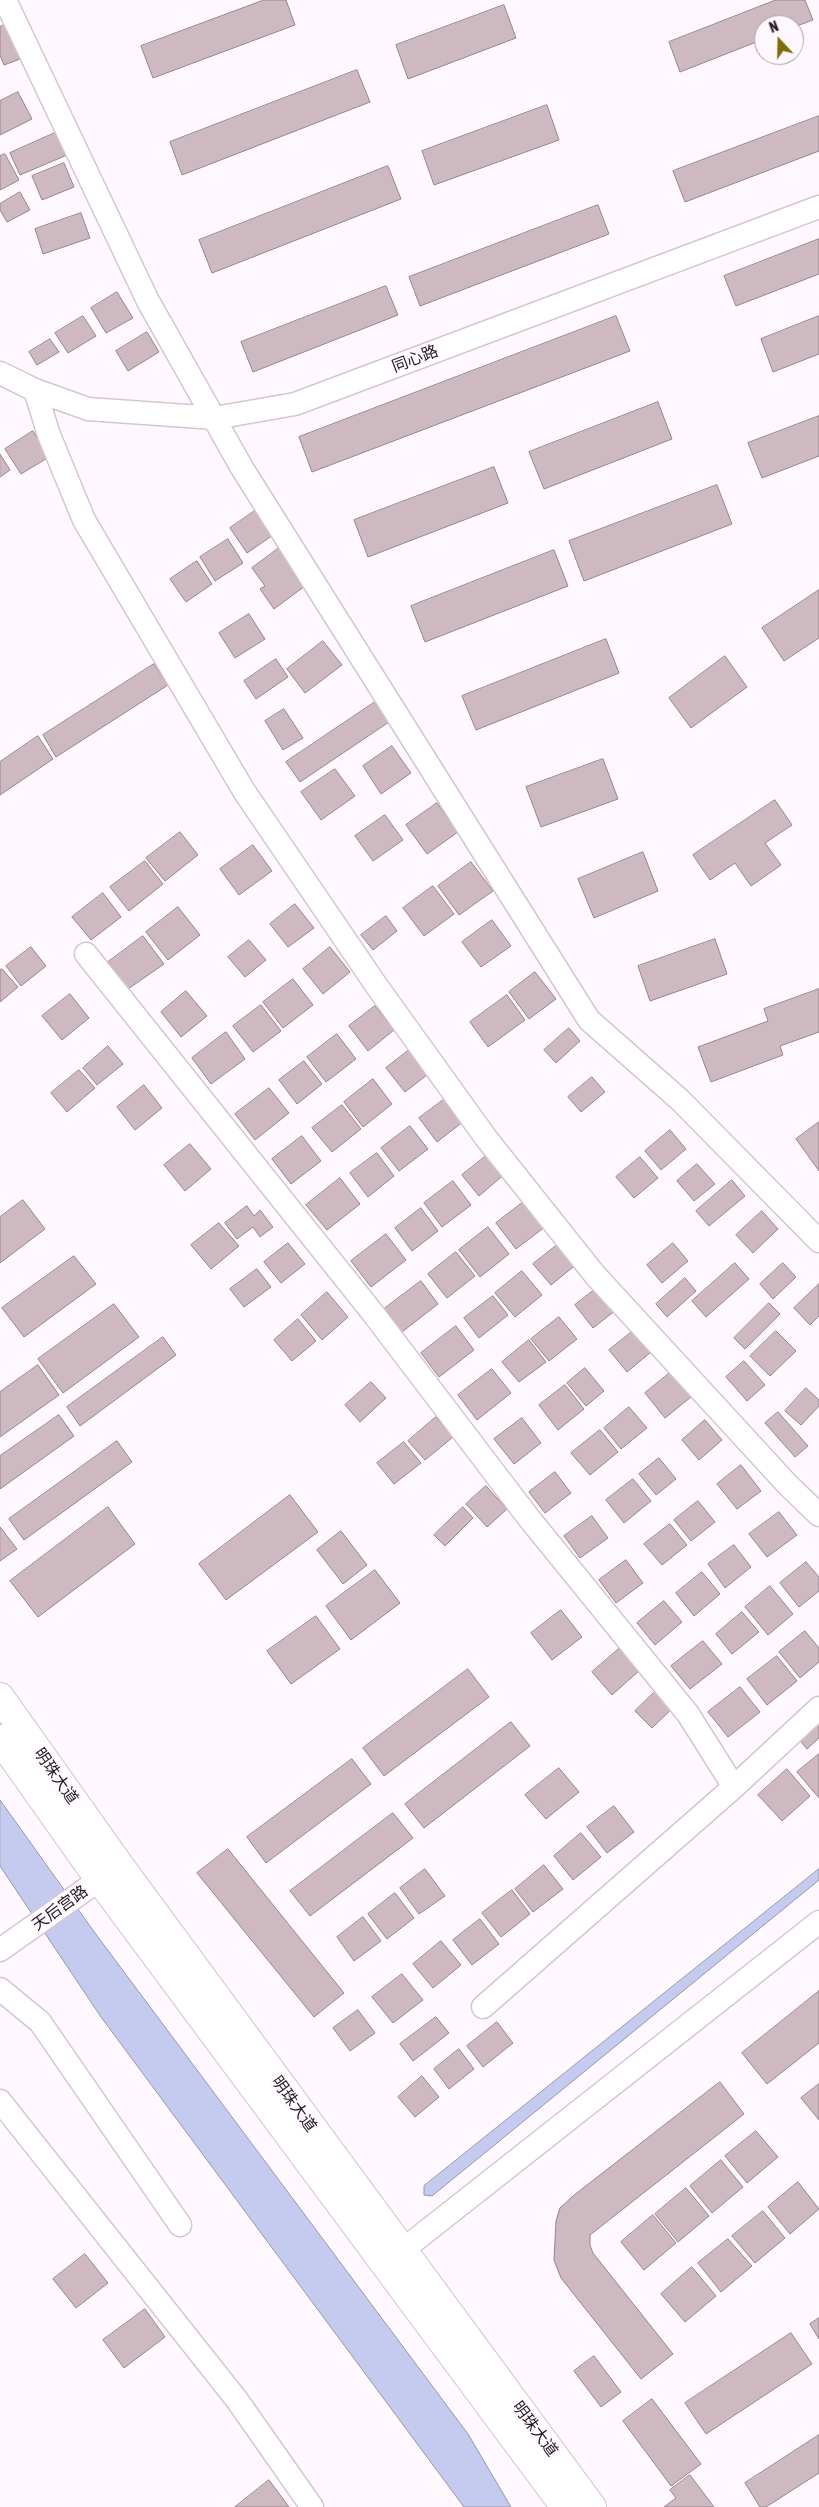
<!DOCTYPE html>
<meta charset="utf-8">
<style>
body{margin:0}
#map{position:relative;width:819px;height:2507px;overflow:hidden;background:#fff9ff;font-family:"Asap Condensed",sans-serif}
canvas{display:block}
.north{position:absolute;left:754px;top:15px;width:50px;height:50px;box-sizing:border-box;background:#fff9ff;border:1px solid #a6a0a6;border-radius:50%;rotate:339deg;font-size:14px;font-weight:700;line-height:20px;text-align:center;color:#201b20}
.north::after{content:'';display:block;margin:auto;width:18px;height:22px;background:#806d09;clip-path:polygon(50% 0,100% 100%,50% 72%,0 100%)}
</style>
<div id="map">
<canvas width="819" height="2507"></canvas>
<div class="north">N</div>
</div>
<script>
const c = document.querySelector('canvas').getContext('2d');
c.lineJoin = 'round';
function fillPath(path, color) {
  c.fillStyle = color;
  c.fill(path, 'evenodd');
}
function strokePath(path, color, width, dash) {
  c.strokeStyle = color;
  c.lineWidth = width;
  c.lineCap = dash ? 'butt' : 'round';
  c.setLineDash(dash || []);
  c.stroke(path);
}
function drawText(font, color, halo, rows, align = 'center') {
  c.font = font + ' "Asap Condensed","Noto Sans SC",sans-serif';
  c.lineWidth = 5;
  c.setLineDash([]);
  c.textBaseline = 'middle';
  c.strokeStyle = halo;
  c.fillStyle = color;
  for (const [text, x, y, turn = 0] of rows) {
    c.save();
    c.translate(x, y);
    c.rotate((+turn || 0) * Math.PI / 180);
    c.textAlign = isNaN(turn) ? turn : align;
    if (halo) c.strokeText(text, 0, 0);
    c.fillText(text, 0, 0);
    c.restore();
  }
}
const water = new Path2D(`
 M 0,1800 L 95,1933 L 468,2434 L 511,2507 L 464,2507 L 101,2017 L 0,1866 Z
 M 819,1869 L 819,1880 L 432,2196 L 424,2195 L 424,2186 Z`);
fillPath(water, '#c4cbee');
strokePath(water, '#9396b0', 1);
const building = new Path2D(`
 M 264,0 L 286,0 L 295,25 L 153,78 L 141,46 Z
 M 776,0 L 805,0 L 813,20 L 794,27 L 794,25 L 764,25 L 764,39 L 680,72 L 669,42 Z
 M 504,5 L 516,38 L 408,79 L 396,45 Z
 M 6,24 L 20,59 L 4,65 L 0,55 L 0,27 Z
 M 357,70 L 370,102 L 182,175 L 170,142 Z
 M 18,92 L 32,119 L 0,135 L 0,101 Z
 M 547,105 L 559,140 L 434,185 L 422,151 Z
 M 819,116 L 819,151 L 685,202 L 673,171 Z
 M 57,132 L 67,155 L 20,175 L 10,153 Z
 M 5,154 L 19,180 L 0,190 L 0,156 Z
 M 64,163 L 74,187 L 42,200 L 32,176 Z
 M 388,166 L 401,199 L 212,273 L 199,240 Z
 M 20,192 L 30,210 L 7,222 L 0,210 L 0,204 Z
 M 598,205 L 609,234 L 420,306 L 409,277 Z
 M 81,213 L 90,238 L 43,254 L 35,229 Z
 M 819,239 L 819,274 L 736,306 L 724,276 Z
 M 386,286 L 398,315 L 253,372 L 241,342 Z
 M 117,292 L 133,318 L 106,333 L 91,308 Z
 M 83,316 L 96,336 L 68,353 L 55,333 Z
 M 616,316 L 630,351 L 312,472 L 299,437 Z
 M 819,316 L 819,354 L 773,372 L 761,339 Z
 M 147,332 L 159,352 L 128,371 L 116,351 Z
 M 50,339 L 59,352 L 37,365 L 29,352 Z
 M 658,402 L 672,439 L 544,489 L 529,452 Z
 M 819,416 L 819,456 L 762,478 L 748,443 Z
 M 33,431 L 49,457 L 21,474 L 5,449 Z
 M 0,454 L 10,470 L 0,477 Z
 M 494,467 L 508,503 L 368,557 L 354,520 Z
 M 717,485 L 732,524 L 584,581 L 569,541 Z
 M 262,506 L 279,531 L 247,553 L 230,528 Z
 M 228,539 L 243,563 L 215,581 L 200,557 Z
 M 283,545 L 305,586 L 274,609 L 260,589 L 265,586 L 252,568 Z
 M 554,550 L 568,586 L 425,642 L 411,606 Z
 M 197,561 L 212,584 L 186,602 L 170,579 Z
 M 819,590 L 819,638 L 784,661 L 762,628 Z
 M 249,614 L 265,639 L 235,658 L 219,633 Z
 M 606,639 L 619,673 L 476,730 L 462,696 Z
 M 323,641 L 342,665 L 305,693 L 287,669 Z
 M 725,656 L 747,687 L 691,728 L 669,698 Z
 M 276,659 L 288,677 L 256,699 L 244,681 Z
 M 154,664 L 168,685 L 56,757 L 43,735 Z
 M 375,702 L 389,722 L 300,782 L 286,762 Z
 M 284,709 L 303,738 L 283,750 L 265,721 Z
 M 38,736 L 53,759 L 0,795 L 0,762 Z
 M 392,746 L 411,773 L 381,794 L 363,766 Z
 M 603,759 L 618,799 L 541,827 L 526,787 Z
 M 335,769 L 355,796 L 321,820 L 301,792 Z
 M 775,800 L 792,825 L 765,843 L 781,865 L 751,886 L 735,863 L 710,880 L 693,855 Z
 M 437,803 L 458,832 L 427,854 L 406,825 Z
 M 385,815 L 403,840 L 373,861 L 355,836 Z
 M 180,832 L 198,855 L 165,881 L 146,858 Z
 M 253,845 L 272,871 L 239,895 L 220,869 Z
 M 643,852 L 658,891 L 594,918 L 578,879 Z
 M 145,861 L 163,884 L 129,911 L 110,887 Z
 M 471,862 L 493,891 L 459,915 L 438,886 Z
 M 433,886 L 454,914 L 424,936 L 403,908 Z
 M 103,893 L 121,917 L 91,940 L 72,917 Z
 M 295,904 L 314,928 L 288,947 L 270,924 Z
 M 178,907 L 200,935 L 168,960 L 146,932 Z
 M 386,916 L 397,931 L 373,950 L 361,935 Z
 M 492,920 L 511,946 L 481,967 L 462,942 Z
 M 143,936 L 164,964 L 128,989 L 108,962 Z
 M 715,939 L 727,974 L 650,1001 L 638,966 Z
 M 249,940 L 266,960 L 245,977 L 228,957 Z
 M 31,947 L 46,966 L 21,986 L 6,966 Z
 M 330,947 L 350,972 L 323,994 L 303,969 Z
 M 2,969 L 18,987 L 0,1002 L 0,970 Z
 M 535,972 L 556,999 L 529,1019 L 509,992 Z
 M 293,979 L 313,1005 L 283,1028 L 263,1002 Z
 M 819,989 L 819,1032 L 780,1046 L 783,1055 L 711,1082 L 698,1047 L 768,1021 L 764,1009 Z
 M 186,991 L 207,1016 L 181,1037 L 161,1012 Z
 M 70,994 L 89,1018 L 62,1040 L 42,1016 Z
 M 507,995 L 525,1020 L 488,1047 L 470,1022 Z
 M 261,1005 L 281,1031 L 253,1052 L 233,1026 Z
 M 375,1006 L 394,1030 L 368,1051 L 349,1026 Z
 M 569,1028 L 580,1041 L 556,1063 L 544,1050 Z
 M 226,1032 L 245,1059 L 211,1084 L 192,1058 Z
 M 337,1034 L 356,1059 L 326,1082 L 307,1057 Z
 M 108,1046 L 123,1064 L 97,1085 L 83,1068 Z
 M 413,1047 L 432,1071 L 405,1092 L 386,1068 Z
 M 304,1061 L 322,1084 L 297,1104 L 279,1080 Z
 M 79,1070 L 95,1088 L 67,1112 L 51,1093 Z
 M 592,1077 L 605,1092 L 581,1112 L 568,1097 Z
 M 373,1079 L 392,1104 L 363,1127 L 344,1102 Z
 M 144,1085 L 162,1108 L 135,1130 L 117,1107 Z
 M 269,1088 L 289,1113 L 255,1140 L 235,1114 Z
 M 450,1095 L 468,1118 L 437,1142 L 419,1118 Z
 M 342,1105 L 361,1129 L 332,1152 L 312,1128 Z
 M 819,1122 L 819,1171 L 796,1139 Z
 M 410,1126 L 428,1149 L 399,1171 L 381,1148 Z
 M 670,1130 L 686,1149 L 661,1170 L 645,1151 Z
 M 302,1136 L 321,1161 L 291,1184 L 272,1159 Z
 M 190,1144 L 211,1169 L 185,1191 L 164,1165 Z
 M 491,1152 L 507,1172 L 479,1196 L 462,1175 Z
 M 377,1153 L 394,1176 L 368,1197 L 350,1173 Z
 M 640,1157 L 658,1178 L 634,1198 L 616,1177 Z
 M 697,1164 L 715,1184 L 694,1201 L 677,1181 Z
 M 340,1178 L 360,1204 L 327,1230 L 306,1205 Z
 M 732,1180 L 745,1196 L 709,1226 L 696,1211 Z
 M 453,1181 L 471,1205 L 442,1227 L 424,1203 Z
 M 23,1200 L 45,1229 L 0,1263 L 0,1217 Z
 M 526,1200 L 546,1226 L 516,1249 L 496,1223 Z
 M 247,1206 L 254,1216 L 260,1210 L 273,1227 L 260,1237 L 253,1227 L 237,1239 L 225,1223 Z
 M 421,1208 L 438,1231 L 412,1251 L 395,1228 Z
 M 762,1211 L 778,1229 L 753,1253 L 736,1235 Z
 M 219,1223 L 239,1246 L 211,1269 L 191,1245 Z
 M 488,1227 L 509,1254 L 480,1277 L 459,1250 Z
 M 386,1234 L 406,1260 L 371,1287 L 351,1261 Z
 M 561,1242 L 578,1263 L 551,1285 L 533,1264 Z
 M 288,1243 L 305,1264 L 281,1283 L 264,1262 Z
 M 673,1243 L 688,1261 L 662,1283 L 647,1265 Z
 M 456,1252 L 475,1276 L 447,1298 L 428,1274 Z
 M 74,1256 L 96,1284 L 24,1337 L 2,1308 Z
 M 735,1263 L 749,1279 L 706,1317 L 692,1301 Z
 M 783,1263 L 796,1277 L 773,1299 L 760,1284 Z
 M 257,1269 L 271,1287 L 244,1307 L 230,1289 Z
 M 522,1271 L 542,1295 L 515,1317 L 495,1293 Z
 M 685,1278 L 696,1291 L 667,1317 L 656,1304 Z
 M 421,1281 L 438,1304 L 402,1332 L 384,1309 Z
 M 819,1284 L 819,1316 L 810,1325 L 794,1308 Z
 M 598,1287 L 616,1310 L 593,1328 L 575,1305 Z
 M 327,1292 L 348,1317 L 322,1340 L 301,1315 Z
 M 493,1296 L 508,1315 L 479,1338 L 464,1318 Z
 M 769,1303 L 780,1314 L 745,1349 L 734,1338 Z
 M 114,1304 L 139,1337 L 63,1393 L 38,1359 Z
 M 559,1317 L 577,1339 L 549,1361 L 531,1339 Z
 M 298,1319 L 316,1341 L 292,1361 L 274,1340 Z
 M 456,1326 L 474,1350 L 439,1377 L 421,1353 Z
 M 633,1331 L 651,1352 L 627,1372 L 609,1350 Z
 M 776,1331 L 796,1351 L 770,1376 L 750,1356 Z
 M 163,1337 L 176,1355 L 80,1426 L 67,1407 Z
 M 529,1340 L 546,1362 L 519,1382 L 502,1362 Z
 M 744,1361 L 765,1385 L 747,1401 L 726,1377 Z
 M 38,1365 L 59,1395 L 0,1437 L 0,1392 Z
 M 585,1368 L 604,1391 L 586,1406 L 567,1383 Z
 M 492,1369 L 511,1393 L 477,1420 L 458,1395 Z
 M 671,1372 L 691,1397 L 665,1418 L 645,1393 Z
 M 371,1382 L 386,1398 L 360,1422 L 345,1405 Z
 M 565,1385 L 584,1409 L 558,1430 L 539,1405 Z
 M 806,1388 L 819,1400 L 819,1406 L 801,1425 L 785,1411 Z
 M 629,1407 L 647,1428 L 621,1449 L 604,1428 Z
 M 778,1412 L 808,1446 L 795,1457 L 765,1423 Z
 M 59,1415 L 74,1436 L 0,1489 L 0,1456 Z
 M 436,1417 L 453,1437 L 425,1460 L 408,1441 Z
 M 522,1418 L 541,1443 L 514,1464 L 494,1439 Z
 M 705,1420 L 722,1440 L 699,1460 L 682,1440 Z
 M 600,1430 L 618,1452 L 590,1475 L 571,1453 Z
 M 117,1441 L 132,1462 L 24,1540 L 9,1519 Z
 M 404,1442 L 421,1463 L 394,1484 L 377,1463 Z
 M 659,1458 L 676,1479 L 656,1495 L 639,1474 Z
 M 741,1465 L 761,1491 L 737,1509 L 717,1484 Z
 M 555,1472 L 571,1493 L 545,1513 L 529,1492 Z
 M 633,1479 L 651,1501 L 624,1523 L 606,1500 Z
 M 486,1486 L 507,1509 L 487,1527 L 466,1504 Z
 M 290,1495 L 318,1532 L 226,1600 L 199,1564 Z
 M 698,1501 L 715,1522 L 691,1541 L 674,1520 Z
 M 108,1507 L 135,1544 L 38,1617 L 10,1581 Z
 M 463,1507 L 473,1518 L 445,1546 L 434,1535 Z
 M 779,1512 L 797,1535 L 767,1557 L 749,1534 Z
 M 592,1516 L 608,1538 L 580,1558 L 564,1536 Z
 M 670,1524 L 687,1545 L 662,1565 L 644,1544 Z
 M 0,1527 L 17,1549 L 0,1561 Z
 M 341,1531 L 367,1565 L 343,1584 L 317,1550 Z
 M 734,1545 L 751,1567 L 725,1588 L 708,1564 Z
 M 626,1560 L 643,1583 L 616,1603 L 599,1580 Z
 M 806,1562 L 819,1577 L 819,1591 L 799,1607 L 780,1583 Z
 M 375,1570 L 400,1603 L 351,1640 L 326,1606 Z
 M 702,1572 L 720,1594 L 694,1616 L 676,1593 Z
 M 770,1586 L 793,1614 L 768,1635 L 745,1607 Z
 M 664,1601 L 682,1622 L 655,1645 L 637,1623 Z
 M 561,1610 L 582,1637 L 552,1660 L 531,1633 Z
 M 742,1612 L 759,1632 L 732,1654 L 716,1634 Z
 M 316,1616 L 340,1649 L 291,1684 L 267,1651 Z
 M 805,1631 L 819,1648 L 819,1662 L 800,1678 L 779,1652 Z
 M 703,1641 L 722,1664 L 690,1689 L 671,1666 Z
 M 621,1647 L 641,1669 L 612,1695 L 592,1672 Z
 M 777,1656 L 797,1681 L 767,1705 L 747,1679 Z
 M 468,1669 L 489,1697 L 384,1776 L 363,1748 Z
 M 661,1686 L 677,1704 L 652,1728 L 635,1711 Z
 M 740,1687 L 760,1712 L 728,1737 L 708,1712 Z
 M 819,1716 L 819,1738 L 807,1749 L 796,1736 Z
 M 511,1722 L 530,1746 L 424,1828 L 405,1804 Z
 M 819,1754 L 819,1798 L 797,1772 Z
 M 352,1759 L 371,1784 L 266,1863 L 247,1837 Z
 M 559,1768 L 579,1792 L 546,1819 L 525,1795 Z
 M 787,1769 L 810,1796 L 782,1821 L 758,1795 Z
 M 614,1806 L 634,1832 L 607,1853 L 587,1827 Z
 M 393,1813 L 413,1838 L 310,1916 L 290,1891 Z
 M 581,1833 L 601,1857 L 573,1880 L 554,1856 Z
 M 228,1849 L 344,1993 L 314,2017 L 197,1873 Z
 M 544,1865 L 563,1889 L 533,1912 L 515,1889 Z
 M 425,1869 L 445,1896 L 419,1914 L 400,1888 Z
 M 512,1890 L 530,1914 L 501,1937 L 482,1913 Z
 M 395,1893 L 414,1918 L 387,1939 L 368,1914 Z
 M 363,1917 L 381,1941 L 354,1961 L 337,1937 Z
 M 480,1919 L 499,1944 L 472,1965 L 453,1940 Z
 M 441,1941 L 461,1965 L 433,1988 L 413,1964 Z
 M 402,1974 L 423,2000 L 393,2023 L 372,1997 Z
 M 819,1991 L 819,2043 L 767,2084 L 742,2053 Z
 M 358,2010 L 375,2033 L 350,2051 L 333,2028 Z
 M 436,2017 L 449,2033 L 413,2061 L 400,2044 Z
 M 497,2022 L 513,2043 L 483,2067 L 467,2046 Z
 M 459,2049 L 474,2069 L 449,2089 L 434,2069 Z
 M 422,2076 L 439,2097 L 415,2117 L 398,2097 Z
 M 720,2082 L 744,2114 L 590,2235 L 590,2245 L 593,2253 L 673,2354 L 641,2379 L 561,2278 L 554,2260 L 556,2221 L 560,2208 L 573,2196 Z
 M 819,2084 L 819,2120 L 801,2098 Z
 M 756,2131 L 778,2157 L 747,2183 L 725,2156 Z
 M 721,2160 L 743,2187 L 712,2213 L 690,2186 Z
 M 798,2182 L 819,2209 L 790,2234 L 768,2207 Z
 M 686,2188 L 709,2216 L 678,2242 L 655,2214 Z
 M 763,2211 L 785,2238 L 755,2263 L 732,2236 Z
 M 653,2215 L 676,2243 L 644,2270 L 621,2242 Z
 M 728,2239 L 752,2266 L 721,2292 L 698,2263 Z
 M 85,2254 L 108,2283 L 76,2308 L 53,2279 Z
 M 692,2267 L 716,2296 L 685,2322 L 661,2294 Z
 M 145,2309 L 165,2337 L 124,2368 L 103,2340 Z
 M 819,2318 L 819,2339 L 810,2324 Z
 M 791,2333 L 812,2364 L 706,2434 L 685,2403 Z
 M 594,2356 L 621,2392 L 601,2407 L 574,2371 Z
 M 652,2399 L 701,2464 L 671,2486 L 623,2421 Z
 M 819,2435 L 819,2473 L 766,2507 L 760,2507 L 745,2483 Z
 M 690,2475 L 714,2507 L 664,2507 L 676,2498 L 670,2490 Z
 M 269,2480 L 289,2507 L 235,2507 Z`);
fillPath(building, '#ceb9c0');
strokePath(building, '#97848b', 1);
const minor = new Path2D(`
 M 5,0 L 148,301 L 242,468 L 589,1020 L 680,1100 L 819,1241
 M 0,373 L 35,390 L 88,409 L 215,418 L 295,404 L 819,207
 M 35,390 L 49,435 L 84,520 L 244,791 L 376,985 L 486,1138 L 595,1275 L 787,1484 L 819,1515
 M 86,954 L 372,1312 L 528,1517 L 688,1714 L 734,1787
 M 0,1950 L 113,1870
 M 0,1989 L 40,2022 L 180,2225
 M 483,2007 L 734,1787 L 819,1708
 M 0,2101 L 237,2400 L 312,2507
 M 390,2260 L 819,1922`);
const major = new Path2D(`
 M 0,1697 L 120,1866 L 592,2507
 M 0,1739 L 99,1879 L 565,2507`);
strokePath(minor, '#d5c5d4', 25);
strokePath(major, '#d5c5d4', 30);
strokePath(minor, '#fff', 22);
strokePath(major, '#fff', 28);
drawText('16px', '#201b20', '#fff9ff', [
 ["同心路",415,359,-21],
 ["明珠大道",56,1776,55],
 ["天后宫路",60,1908,-36],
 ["明珠大道",294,2104,54],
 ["明珠大道",535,2429,53]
]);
</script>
